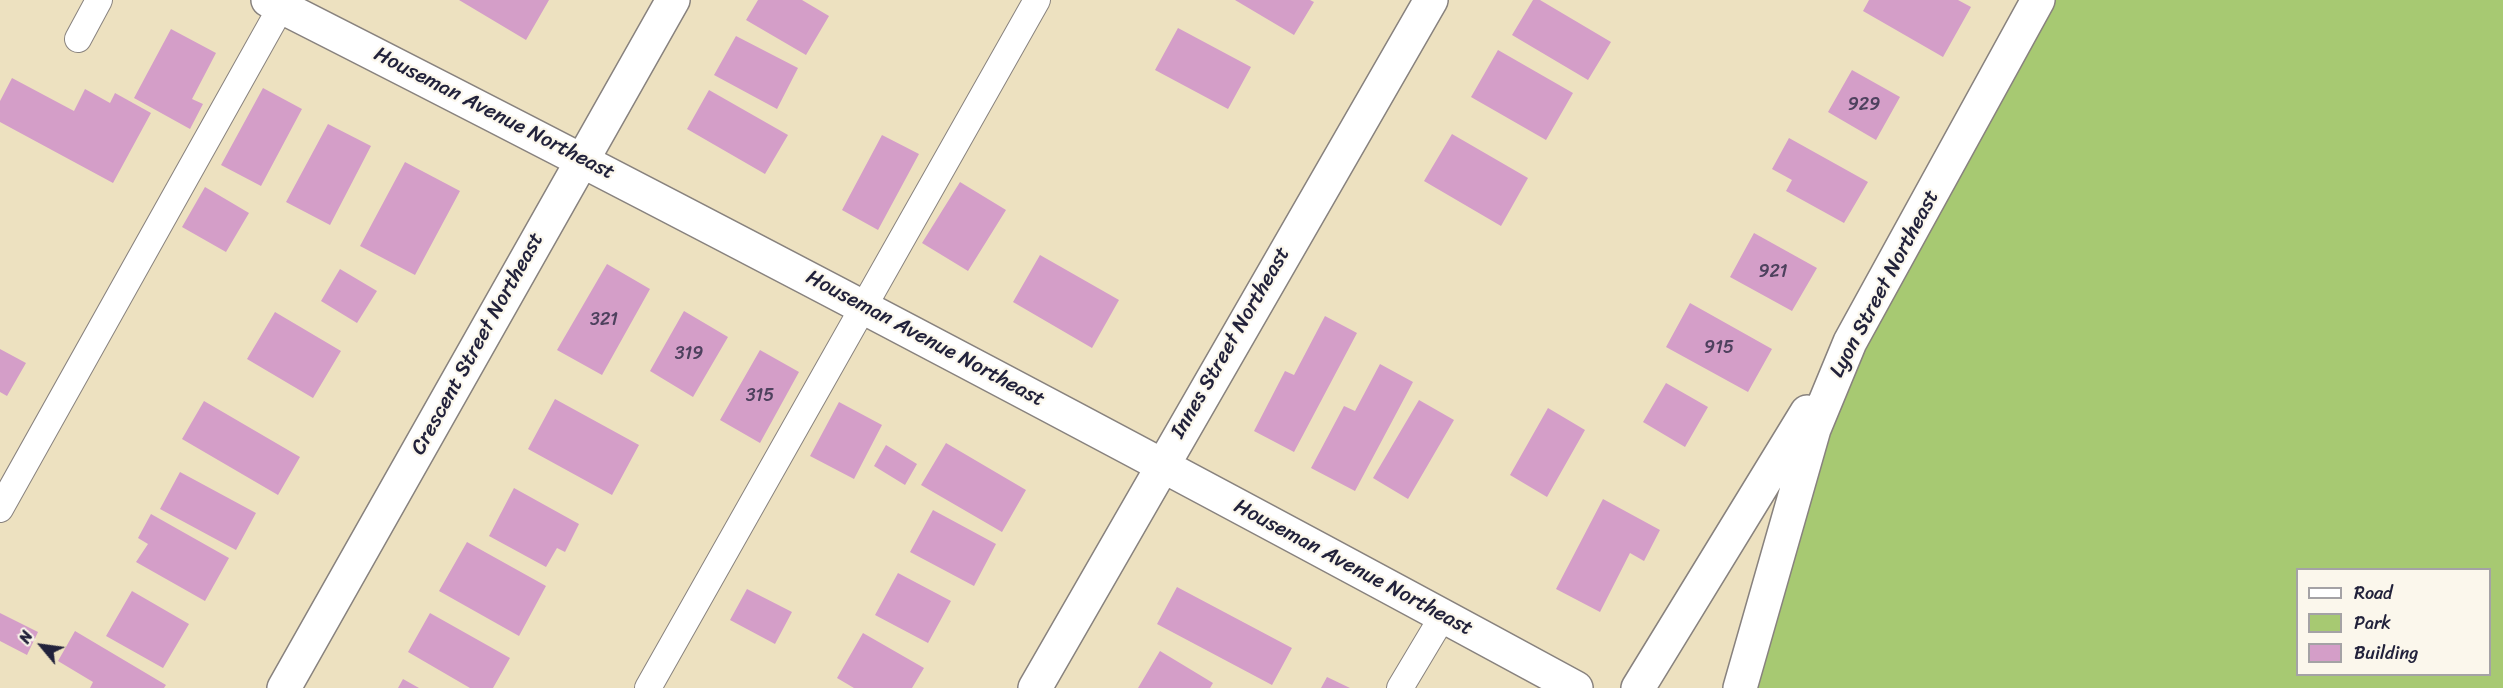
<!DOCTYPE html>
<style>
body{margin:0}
#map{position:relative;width:2503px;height:688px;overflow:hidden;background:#ede1c0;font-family:Sriracha,sans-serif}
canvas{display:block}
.legend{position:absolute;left:2296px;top:568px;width:195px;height:108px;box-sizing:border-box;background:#fbf7ec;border:2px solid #a4a2a5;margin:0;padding:8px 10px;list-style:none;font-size:18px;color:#22223b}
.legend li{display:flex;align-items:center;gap:12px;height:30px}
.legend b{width:30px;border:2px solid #a4a2a5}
.north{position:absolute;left:12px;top:616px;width:60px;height:60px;-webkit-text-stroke:4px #fbf7ec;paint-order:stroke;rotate:299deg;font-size:16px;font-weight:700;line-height:24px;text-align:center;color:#22223b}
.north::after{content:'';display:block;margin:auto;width:21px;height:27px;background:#22223b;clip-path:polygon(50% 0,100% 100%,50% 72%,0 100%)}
</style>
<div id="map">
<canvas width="2503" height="688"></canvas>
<ul class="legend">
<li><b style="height:8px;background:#fff"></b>Road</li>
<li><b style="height:16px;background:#a7c972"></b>Park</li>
<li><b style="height:16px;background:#d49ec8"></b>Building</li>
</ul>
<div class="north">N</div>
</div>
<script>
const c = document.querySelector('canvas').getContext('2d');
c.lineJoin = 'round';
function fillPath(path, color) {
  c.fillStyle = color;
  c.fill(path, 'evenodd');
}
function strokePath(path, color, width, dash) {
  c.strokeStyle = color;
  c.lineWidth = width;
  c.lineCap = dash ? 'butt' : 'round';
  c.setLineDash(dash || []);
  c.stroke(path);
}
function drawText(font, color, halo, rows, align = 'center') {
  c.font = font + ' Sriracha,sans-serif';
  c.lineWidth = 4.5;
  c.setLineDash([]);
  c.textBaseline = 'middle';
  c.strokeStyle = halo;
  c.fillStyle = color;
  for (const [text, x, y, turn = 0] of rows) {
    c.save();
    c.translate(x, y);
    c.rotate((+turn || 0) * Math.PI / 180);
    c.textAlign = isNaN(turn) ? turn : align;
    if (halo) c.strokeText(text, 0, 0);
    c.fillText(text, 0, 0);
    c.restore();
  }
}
fillPath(new Path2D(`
 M 2038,0 L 2503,0 L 2503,688 L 1740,688 L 1814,429 ZM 2298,570 L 2490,570 L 2490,674 L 2298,674 Z`), '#a7c972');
fillPath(new Path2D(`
 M 459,0 L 549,0 L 526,40 Z
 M 758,0 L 802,0 L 829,16 L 806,55 L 746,20 Z
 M 1235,0 L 1310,0 L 1314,2 L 1294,35 Z
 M 1533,0 L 1540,0 L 1611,42 L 1588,80 L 1512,35 Z
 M 1869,0 L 1958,0 L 1971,7 L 1943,57 L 1863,11 Z
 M 1178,28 L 1251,67 L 1228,109 L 1155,70 Z
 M 171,29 L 216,53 L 192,99 L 203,104 L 190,129 L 134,98 Z
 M 736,36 L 798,68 L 777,109 L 714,75 Z
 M 1498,50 L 1573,93 L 1546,140 L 1471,97 Z
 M 1852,70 L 1900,97 L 1876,140 L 1828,112 Z
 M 12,78 L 74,111 L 85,89 L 110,103 L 115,93 L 151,113 L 113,183 L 0,122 L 0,101 Z
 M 263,88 L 302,109 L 261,186 L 221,165 Z
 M 709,90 L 788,135 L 765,174 L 687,129 Z
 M 328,124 L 371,146 L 330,225 L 286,202 Z
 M 1452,134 L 1528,178 L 1501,226 L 1424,181 Z
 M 882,135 L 919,154 L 878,230 L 842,210 Z
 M 1789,138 L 1868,182 L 1844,223 L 1786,191 L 1792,180 L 1772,169 Z
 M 405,162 L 460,191 L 415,275 L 360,246 Z
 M 960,182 L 1006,210 L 968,271 L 922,243 Z
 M 205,187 L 249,213 L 226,252 L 182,227 Z
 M 1754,233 L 1817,268 L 1792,311 L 1730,277 Z
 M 1040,255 L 1119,300 L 1092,348 L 1013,302 Z
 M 607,264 L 650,289 L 602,375 L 557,350 Z
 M 340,269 L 377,291 L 357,323 L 321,301 Z
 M 1690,303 L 1772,349 L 1748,392 L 1666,347 Z
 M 684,311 L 728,337 L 693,397 L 650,371 Z
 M 275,312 L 341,351 L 313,398 L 247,359 Z
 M 1325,316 L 1357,333 L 1294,452 L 1254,431 L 1285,371 L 1294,375 Z
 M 0,349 L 26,363 L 7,396 L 0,392 Z
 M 760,350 L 799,372 L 760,443 L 720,420 Z
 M 1380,364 L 1413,382 L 1355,491 L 1311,468 L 1344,406 L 1355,411 Z
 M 1666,383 L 1708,407 L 1685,447 L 1643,422 Z
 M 555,399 L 639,445 L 612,495 L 528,449 Z
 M 1419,400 L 1454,420 L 1408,499 L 1373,478 Z
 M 204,401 L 300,457 L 278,495 L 182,439 Z
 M 839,402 L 882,425 L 854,479 L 810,456 Z
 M 1548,408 L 1585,430 L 1547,497 L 1510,475 Z
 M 946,443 L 1026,490 L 1002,532 L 921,485 Z
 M 886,445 L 917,464 L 905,485 L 874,466 Z
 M 180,472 L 256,513 L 236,550 L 160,509 Z
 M 514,488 L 579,524 L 565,552 L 557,548 L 546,567 L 489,536 Z
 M 1603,499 L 1660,530 L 1644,561 L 1630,553 L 1600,612 L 1556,589 Z
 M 933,510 L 996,544 L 974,586 L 910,552 Z
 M 151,514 L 229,558 L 205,601 L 136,562 L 148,544 L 138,538 Z
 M 467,542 L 546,586 L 519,636 L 439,591 Z
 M 898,573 L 951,601 L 928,643 L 875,615 Z
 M 1177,587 L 1292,648 L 1272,685 L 1157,624 Z
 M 747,589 L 792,612 L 775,644 L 730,620 Z
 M 132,591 L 189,624 L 163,668 L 106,636 Z
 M 0,613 L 38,632 L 27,655 L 0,641 Z
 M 430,613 L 510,658 L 493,688 L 470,688 L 408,652 Z
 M 75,631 L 166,685 L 164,688 L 90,688 L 93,682 L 58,661 Z
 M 863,633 L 924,668 L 912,688 L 854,688 L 837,678 Z
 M 1160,651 L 1213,683 L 1210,688 L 1138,688 Z
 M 1327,677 L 1350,688 L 1321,688 Z
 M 403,679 L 419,688 L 398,688 Z`), '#d49ec8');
const lane = new Path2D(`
 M 78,39 L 99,0
 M 0,509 L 285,0
 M 648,688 L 1037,0
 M 1400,688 L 1443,616`);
const street = new Path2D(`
 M 268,0 C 708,223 1143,453 1576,688
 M 284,688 L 673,0
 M 1035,688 L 1431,0`);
const secondary = new Path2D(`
 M 1638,688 L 1807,412
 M 1740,688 L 1814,429 L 1850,342 L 2038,0`);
strokePath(lane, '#88827e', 28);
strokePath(street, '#88827e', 36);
strokePath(secondary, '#88827e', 36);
strokePath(lane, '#fff', 26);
strokePath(street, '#fff', 33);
strokePath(secondary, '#fff', 33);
drawText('18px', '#4e415e', null, [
 ["929",1864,105],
 ["921",1773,272],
 ["321",604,320],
 ["915",1719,348],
 ["319",689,354],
 ["315",760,396]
]);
drawText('21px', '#22223b', '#fbf7ec', [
 ["Houseman Avenue Northeast",494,114,27],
 ["Lyon Street Northeast",1885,284,-62],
 ["Houseman Avenue Northeast",925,339,28],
 ["Innes Street Northeast",1231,343,-60],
 ["Crescent Street Northeast",478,344,-61],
 ["Houseman Avenue Northeast",1353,568,28]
]);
</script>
